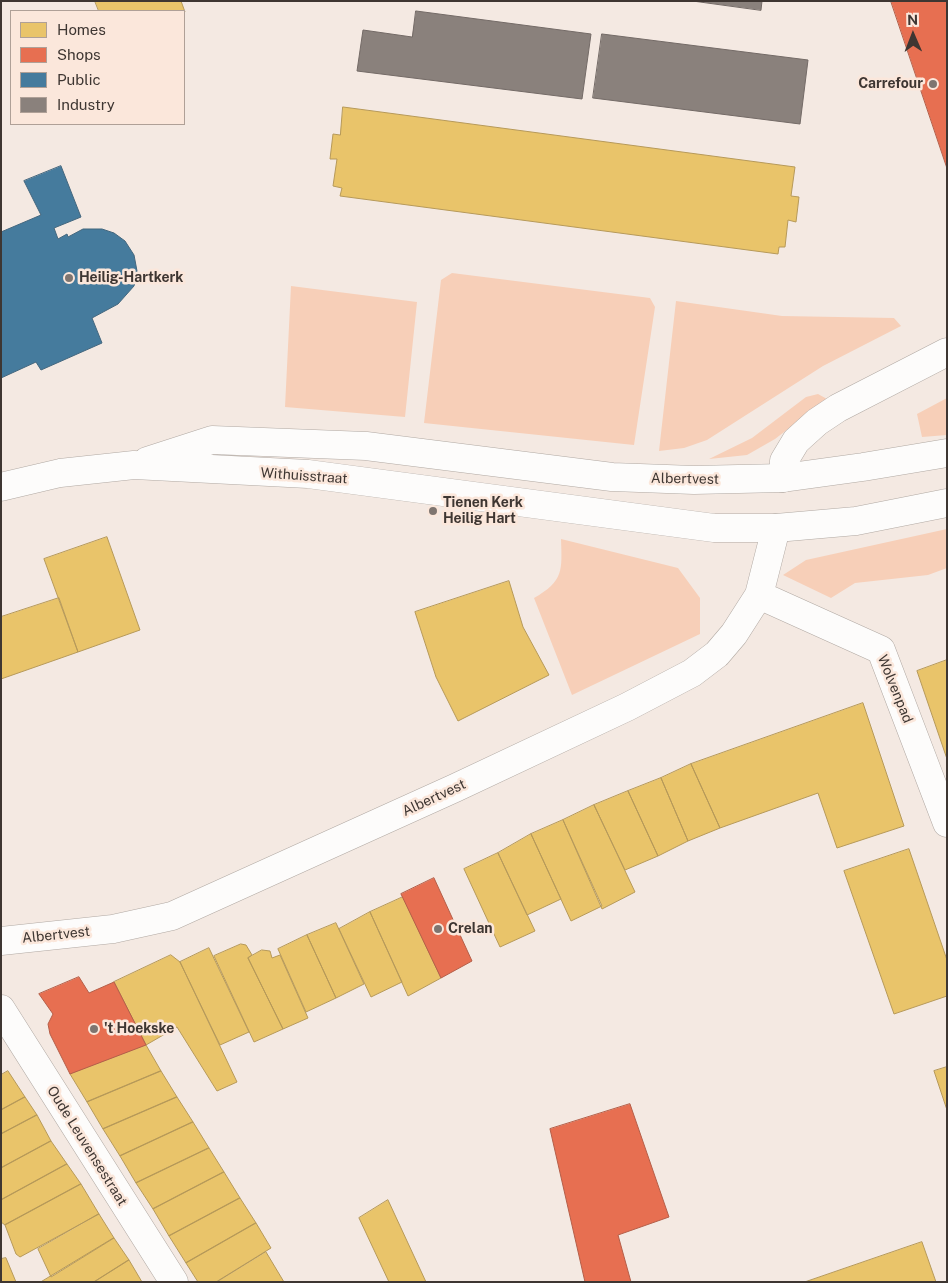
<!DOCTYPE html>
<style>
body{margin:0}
#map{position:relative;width:948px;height:1283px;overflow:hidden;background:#f4e9e2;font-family:"Public Sans",sans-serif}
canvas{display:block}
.frame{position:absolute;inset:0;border:2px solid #3e3632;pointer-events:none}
.legend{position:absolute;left:10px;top:10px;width:175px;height:115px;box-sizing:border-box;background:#fbe7db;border:1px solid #afa097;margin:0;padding:6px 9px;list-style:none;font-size:15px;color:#3e3632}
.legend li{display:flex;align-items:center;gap:10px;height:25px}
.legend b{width:25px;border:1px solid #afa097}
.north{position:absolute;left:888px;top:10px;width:50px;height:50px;-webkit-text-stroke:4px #fbe7db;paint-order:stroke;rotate:359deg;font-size:14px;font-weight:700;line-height:20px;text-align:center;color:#3e3632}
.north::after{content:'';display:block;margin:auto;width:18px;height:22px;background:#3e3632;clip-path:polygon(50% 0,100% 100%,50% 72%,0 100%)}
</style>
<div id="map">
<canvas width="948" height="1283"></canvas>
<div class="frame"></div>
<ul class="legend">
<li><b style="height:14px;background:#e9c46a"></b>Homes</li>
<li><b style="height:14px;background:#e76f51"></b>Shops</li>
<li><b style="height:14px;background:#457b9d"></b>Public</li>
<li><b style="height:14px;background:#8a817c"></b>Industry</li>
</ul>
<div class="north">N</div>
</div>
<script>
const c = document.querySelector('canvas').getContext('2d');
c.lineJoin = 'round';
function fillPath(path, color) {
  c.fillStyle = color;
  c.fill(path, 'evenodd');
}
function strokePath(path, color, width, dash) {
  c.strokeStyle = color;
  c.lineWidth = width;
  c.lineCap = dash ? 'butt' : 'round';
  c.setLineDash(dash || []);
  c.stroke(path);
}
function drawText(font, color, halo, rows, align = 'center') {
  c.font = font + ' "Public Sans",sans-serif';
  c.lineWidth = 5;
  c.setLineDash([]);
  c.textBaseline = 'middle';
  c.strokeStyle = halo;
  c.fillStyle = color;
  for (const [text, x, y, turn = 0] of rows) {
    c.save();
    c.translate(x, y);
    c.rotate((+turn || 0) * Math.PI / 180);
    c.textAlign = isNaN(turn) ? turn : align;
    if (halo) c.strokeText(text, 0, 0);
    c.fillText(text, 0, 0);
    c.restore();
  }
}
fillPath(new Path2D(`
 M 452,273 L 650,298 L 655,307 L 634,445 L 424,423 L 441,280 Z
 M 291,286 L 417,302 L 405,417 L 285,407 Z
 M 676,301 L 782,316 L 894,318 L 901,326 L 823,366 L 707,440 L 684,448 L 659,451 Z
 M 818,394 L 827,399 L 775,439 L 747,455 L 709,459 L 752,438 L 806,397 Z
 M 947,398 L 947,435 L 922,437 L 917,414 Z
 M 947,529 L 947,568 L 928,575 L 855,583 L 831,598 L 783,575 L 806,560 Z
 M 561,539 L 678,568 L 700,598 L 700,634 L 572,695 L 534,598 C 564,581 562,570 561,539 Z`), '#f7cfb8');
const homes = new Path2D(`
 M 95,1 L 181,1 L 185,12 L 99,11 Z
 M 343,107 L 795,167 L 791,196 L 799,197 L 796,222 L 788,220 L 785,247 L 779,247 L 778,254 L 340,196 L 342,188 L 333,186 L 337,159 L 330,159 L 333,134 L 340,135 Z
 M 107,537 L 140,630 L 78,652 L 44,559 Z
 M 509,581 L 523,627 L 549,675 L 458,721 L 436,677 L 415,612 Z
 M 59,598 L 78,652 L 1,679 L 1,617 Z
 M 947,660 L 947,759 L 917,671 Z
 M 863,703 L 904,826 L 837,848 L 818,793 L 720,828 L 691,764 Z
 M 691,764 L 720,828 L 688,841 L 661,778 Z
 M 661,778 L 688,841 L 658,856 L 628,791 Z
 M 628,791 L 658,856 L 625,870 L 594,805 Z
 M 594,805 L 635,892 L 602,909 L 563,820 Z
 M 563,820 L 602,906 L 571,921 L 531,834 Z
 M 531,834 L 561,899 L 527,915 L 498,853 Z
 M 909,849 L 947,960 L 947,996 L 894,1014 L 844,871 Z
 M 498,853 L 535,931 L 500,947 L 464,869 Z
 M 403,897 L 441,978 L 408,996 L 370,912 Z
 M 370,912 L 402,982 L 371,997 L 339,929 Z
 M 336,923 L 364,984 L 336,998 L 307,935 Z
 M 307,935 L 336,998 L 306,1012 L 278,949 Z
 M 241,944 L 246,945 L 252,955 L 248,958 L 283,1029 L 254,1042 L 214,956 Z
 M 209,948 L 249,1032 L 220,1045 L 180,962 Z
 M 262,950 L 270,951 L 272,958 L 280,955 L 308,1018 L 283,1029 L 248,958 Z
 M 171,955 L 180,962 L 237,1082 L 217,1091 L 177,1027 L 146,1045 L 114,982 Z
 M 146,1045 L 161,1071 L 87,1102 L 70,1074 Z
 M 947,1067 L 947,1110 L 934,1071 Z
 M 8,1071 L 25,1097 L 1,1110 L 1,1075 Z
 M 161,1071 L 177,1097 L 103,1129 L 87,1102 Z
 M 25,1097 L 37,1115 L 1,1134 L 1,1110 Z
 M 177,1097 L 193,1122 L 120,1156 L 103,1129 Z
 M 37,1115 L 51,1141 L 1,1168 L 1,1134 Z
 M 193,1122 L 209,1148 L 136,1183 L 120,1156 Z
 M 51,1141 L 67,1164 L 1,1200 L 1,1168 Z
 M 209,1148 L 224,1172 L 153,1209 L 136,1183 Z
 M 67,1164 L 81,1184 L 5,1225 L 1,1222 L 1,1200 Z
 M 224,1172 L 240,1198 L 169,1236 L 153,1209 Z
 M 81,1184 L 99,1214 L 20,1257 L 16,1254 L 5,1225 Z
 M 240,1198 L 256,1223 L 186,1263 L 169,1236 Z
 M 388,1200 L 426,1282 L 389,1282 L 359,1218 Z
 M 99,1214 L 114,1238 L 51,1277 L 38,1249 Z
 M 256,1223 L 271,1248 L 216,1282 L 198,1282 L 186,1263 Z
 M 114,1238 L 129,1260 L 94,1282 L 41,1282 Z
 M 922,1242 L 936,1282 L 805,1282 Z
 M 266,1252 L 284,1282 L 217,1282 Z
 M 6,1258 L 16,1282 L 1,1282 L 1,1259 Z
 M 129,1260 L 142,1282 L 94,1282 Z`);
fillPath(homes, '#e9c46a');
strokePath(homes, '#b69959', 1);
const shops = new Path2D(`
 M 891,1 L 947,1 L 947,168 Z
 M 434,878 L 472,961 L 441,978 L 401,894 Z
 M 79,977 L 89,993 L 114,982 L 146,1045 L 70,1074 L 50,1034 L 48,1024 L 53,1014 L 39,994 Z
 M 630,1104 L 669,1217 L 618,1235 L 631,1282 L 585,1282 L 550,1129 Z`);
fillPath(shops, '#e76f51');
strokePath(shops, '#b45e48', 1);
const public = new Path2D(`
 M 61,166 L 81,217 L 54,228 L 58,239 L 67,234 L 68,237 L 83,229 L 102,229 L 114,233 L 125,241 L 134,255 L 137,271 L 134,286 L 118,304 L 92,318 L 102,343 L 41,370 L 36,362 L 1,378 L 1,232 L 41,215 L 24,181 Z`);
fillPath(public, '#457b9d');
strokePath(public, '#43667d', 1);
const industry = new Path2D(`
 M 693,1 L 762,1 L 761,10 Z
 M 416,11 L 591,34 L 582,99 L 357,71 L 363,30 L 412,37 Z
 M 602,34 L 808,60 L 800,124 L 593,98 Z`);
fillPath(industry, '#8a817c');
strokePath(industry, '#736a66', 1);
const street = new Path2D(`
 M 783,478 L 784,461 L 796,441 L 817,422 L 838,408 L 947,352
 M 759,595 L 881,650 L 947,823
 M 1,941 L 113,929 L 172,916 L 455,788 L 627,707 L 692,673 L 717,654 L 734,634 L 759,595 L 776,528
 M 1,1009 L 174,1282`);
const primary = new Path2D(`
 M 147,461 L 212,440 L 366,446 L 612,477 L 694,480 L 783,478 L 863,467 L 947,453
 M 1,487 L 60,473 L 134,465 L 308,474 L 714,528 L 776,528 L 856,521 L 947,503`);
strokePath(street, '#b0a8a2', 29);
strokePath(primary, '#b0a8a2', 29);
strokePath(street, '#fdfcfb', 28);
strokePath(primary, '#fdfcfb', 28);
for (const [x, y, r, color] of [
 [933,84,5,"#7e7570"],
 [69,278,5,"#7e7570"],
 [433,511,5,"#7e7570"],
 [438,929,5,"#7e7570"],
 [94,1029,5,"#7e7570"]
]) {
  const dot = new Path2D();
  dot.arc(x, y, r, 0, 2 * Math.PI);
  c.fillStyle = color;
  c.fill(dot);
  strokePath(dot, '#fbe7db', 2);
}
drawText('bold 14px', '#3e3632', '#fbe7db', [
 ["Carrefour",923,84,"right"],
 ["Heilig-Hartkerk",79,278],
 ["Tienen Kerk",443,503],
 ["Heilig Hart",443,519],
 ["Crelan",448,929],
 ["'t Hoekske",104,1029]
], 'left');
drawText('14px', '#3e3632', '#fbe7db', [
 ["Withuisstraat",304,476,4],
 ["Albertvest",685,479,1],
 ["Wolvenpad",895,689,68],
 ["Albertvest",434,798,-25],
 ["Albertvest",56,935,-6],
 ["Oude Leuvensestraat",87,1146,58]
]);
</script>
